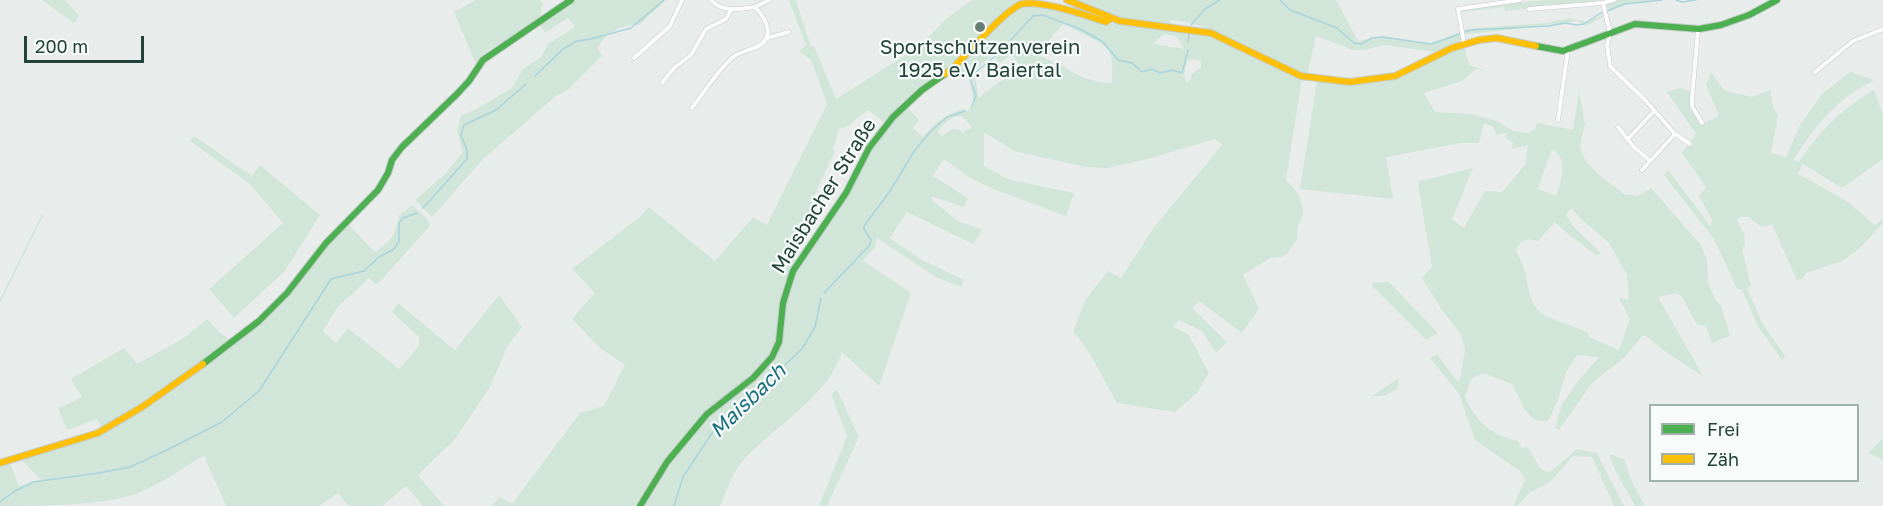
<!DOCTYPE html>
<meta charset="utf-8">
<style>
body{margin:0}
#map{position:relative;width:1883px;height:506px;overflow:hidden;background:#e8edeb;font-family:"Golos Text",sans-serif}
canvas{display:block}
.legend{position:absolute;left:1649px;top:404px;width:210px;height:78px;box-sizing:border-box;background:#f7fbf9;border:2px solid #a3b1ad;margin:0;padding:8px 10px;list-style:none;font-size:18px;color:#24423a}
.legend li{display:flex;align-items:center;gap:12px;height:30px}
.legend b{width:30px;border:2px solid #a3b1ad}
.scale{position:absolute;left:24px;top:36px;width:120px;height:27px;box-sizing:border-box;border:3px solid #24423a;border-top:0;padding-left:8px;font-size:18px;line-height:21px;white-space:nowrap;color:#24423a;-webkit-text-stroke:4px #f7fbf9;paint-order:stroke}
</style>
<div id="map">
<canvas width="1883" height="506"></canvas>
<ul class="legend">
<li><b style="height:8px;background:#4caf50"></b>Frei</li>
<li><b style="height:8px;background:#ffc107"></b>Zäh</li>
</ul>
<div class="scale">200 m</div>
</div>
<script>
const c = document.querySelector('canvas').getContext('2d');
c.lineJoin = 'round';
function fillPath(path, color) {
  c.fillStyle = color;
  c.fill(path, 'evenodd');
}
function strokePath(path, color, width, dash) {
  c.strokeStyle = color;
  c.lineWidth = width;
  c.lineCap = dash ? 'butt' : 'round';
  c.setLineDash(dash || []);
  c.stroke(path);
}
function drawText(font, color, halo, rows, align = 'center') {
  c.font = font + ' "Golos Text",sans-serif';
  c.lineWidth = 4.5;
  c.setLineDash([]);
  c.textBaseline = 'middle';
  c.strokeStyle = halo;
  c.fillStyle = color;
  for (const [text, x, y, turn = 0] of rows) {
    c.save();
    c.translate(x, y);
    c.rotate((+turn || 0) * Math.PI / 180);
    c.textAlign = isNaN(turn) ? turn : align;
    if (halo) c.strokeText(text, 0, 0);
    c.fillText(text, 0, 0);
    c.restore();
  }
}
fillPath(new Path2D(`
 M 42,0 L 65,0 L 79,16 L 74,23 Z
 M 476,0 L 540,0 L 543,4 L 539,20 L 488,51 L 476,64 L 454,12 Z
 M 574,0 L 666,0 L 639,25 C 621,24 605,32 598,48 L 602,56 L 569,89 L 555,97 L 484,158 L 432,217 L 415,200 L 443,176 L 463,152 L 457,130 L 461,116 L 478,108 L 512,88 L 523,69 L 541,57 L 548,44 L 575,27 L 568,18 L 545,33 L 539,24 Z
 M 789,0 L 796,0 L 811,47 L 814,46 L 836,99 L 920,46 L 947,18 L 972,0 L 1034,0 L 1037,5 L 1039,3 L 1092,18 L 1106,26 L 1115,22 L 1132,26 L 1205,36 L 1238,47 L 1287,73 L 1302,78 L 1286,180 C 1297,189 1310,212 1298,225 L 1297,239 L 1288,253 L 1282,257 L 1270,258 L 1243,275 L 1259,309 L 1242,333 L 1199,301 L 1192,308 L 1227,342 L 1216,353 L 1202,331 L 1179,320 L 1173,327 L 1188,334 L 1209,373 L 1197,393 L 1175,412 L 1117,403 L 1090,354 L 1073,331 L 1086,299 L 1108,271 L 1121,278 L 1155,226 L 1222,145 L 1215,139 L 1148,159 L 1107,168 L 1086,167 L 1014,151 L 984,132 L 984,166 L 1007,179 L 1074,193 L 1066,216 L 996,190 L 970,178 L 944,159 L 933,176 L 968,198 L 964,207 L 931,196 L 933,201 L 958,221 L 982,230 L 973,244 L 907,212 L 890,238 L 920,259 L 964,280 L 961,287 L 936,277 L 877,238 L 875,247 L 863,261 L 911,293 L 879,386 L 842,352 C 828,398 771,428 740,464 C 731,476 726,493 720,506 L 641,506 C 659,472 683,437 712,412 C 730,395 760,379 773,358 C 788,337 781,307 789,283 C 801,251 830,222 849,192 C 857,179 861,164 869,152 C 879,135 893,119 906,106 L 919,120 L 913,128 L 923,137 C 935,122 946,114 964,109 L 966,112 C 975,105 973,97 971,88 L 974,84 L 958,71 L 956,68 L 1015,8 L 1013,5 L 951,66 L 908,100 L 885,123 L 868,110 L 846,127 L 839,129 L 833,150 L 835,151 L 818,187 L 795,249 L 796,260 L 781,304 L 778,340 L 774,352 L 765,363 L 703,415 L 676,446 L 637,506 L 491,506 L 500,497 L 512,504 L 580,413 L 604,406 L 625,365 L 600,348 L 572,319 L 595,293 L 572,269 L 641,216 L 649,207 L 715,261 L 753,217 L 767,225 L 827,104 L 811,60 L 799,51 L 806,45 ZM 1063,24 C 1074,28 1083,34 1093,39 C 1116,50 1112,60 1112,83 C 1077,82 1067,64 1038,56 L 1037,54 ZM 1164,34 L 1176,36 L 1184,49 L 1153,44 ZM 1011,54 L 1021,67 L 984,93 L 979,99 L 976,82 L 971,73 L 993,55 L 1000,63 ZM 1196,59 L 1201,61 L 1201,67 L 1192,74 L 1191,79 L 1186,83 L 1184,75 L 1187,61 ZM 959,116 L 962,116 L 972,127 L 969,130 L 968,128 L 963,133 C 954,125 951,130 942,136 L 937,131 L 951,118 Z
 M 1074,0 L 1336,0 L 1358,41 L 1384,36 L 1396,39 L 1431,43 L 1461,32 L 1463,40 L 1436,52 L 1385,45 L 1364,50 L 1353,50 L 1316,36 L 1307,75 C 1266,61 1211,20 1168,20 L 1173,24 L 1114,18 Z
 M 1544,0 L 1604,0 L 1505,11 L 1504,7 L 1462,12 L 1463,9 Z
 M 1617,0 L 1658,0 L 1624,4 L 1609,10 L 1606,5 Z
 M 1605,14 L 1605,16 L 1586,26 L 1577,21 L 1554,25 L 1468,34 L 1466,34 L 1465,29 L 1546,23 L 1570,18 L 1587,22 Z
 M 1465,45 L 1466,55 L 1470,65 L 1488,72 L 1476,69 L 1462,81 L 1424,93 L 1435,112 L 1473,114 L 1497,121 L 1513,131 L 1529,133 L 1535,129 L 1537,123 L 1573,130 L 1579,91 L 1585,124 L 1580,146 L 1585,160 L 1598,174 L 1624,194 L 1638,196 L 1651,188 L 1701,245 L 1707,260 L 1708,283 L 1716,301 L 1721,305 L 1730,336 L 1712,343 L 1706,326 L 1697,325 L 1682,297 L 1676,293 L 1658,297 L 1703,376 L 1666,352 L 1646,336 L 1642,336 L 1625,357 L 1592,383 L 1559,430 L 1555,428 L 1562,404 L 1578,381 L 1599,357 L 1577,355 L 1566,372 L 1558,400 L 1548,421 L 1534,420 L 1525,410 L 1512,384 L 1484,373 L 1472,378 L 1465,397 C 1476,422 1491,435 1518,441 L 1522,448 L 1528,447 L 1540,468 L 1547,472 L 1551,471 L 1577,449 L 1597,453 L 1624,506 L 1614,506 L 1592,457 L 1573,456 L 1549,483 L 1530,492 L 1517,506 L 1513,506 L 1525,480 L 1520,471 L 1475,440 L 1459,394 L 1430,358 L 1437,354 L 1457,381 L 1460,380 L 1465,350 L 1460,333 L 1442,310 L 1422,278 L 1432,266 L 1418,184 L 1420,181 L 1473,168 L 1452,219 L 1464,228 L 1485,191 L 1502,192 L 1525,165 L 1528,145 L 1512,149 L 1513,143 L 1506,138 L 1507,133 L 1497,135 L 1493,127 L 1484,123 L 1479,143 L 1462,143 L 1386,157 L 1393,199 L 1300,189 L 1317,81 L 1343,85 L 1385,82 L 1403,76 L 1439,56 ZM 1552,149 C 1569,160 1562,179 1556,196 L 1538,189 ZM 1571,208 L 1580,218 L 1609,243 L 1627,275 L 1629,300 L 1619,298 L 1630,319 L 1619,350 L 1589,337 L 1588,333 C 1576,326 1561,323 1548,317 C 1531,309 1530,294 1526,277 C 1524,267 1520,259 1516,250 L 1521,242 L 1529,239 L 1538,241 L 1555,222 L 1568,234 L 1596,255 L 1601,253 L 1573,226 L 1566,215 Z
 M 1711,72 L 1725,91 L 1752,97 L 1770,90 L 1774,109 L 1778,116 L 1771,153 L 1786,157 L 1800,125 L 1822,94 L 1850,72 L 1872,79 L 1873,81 C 1836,98 1815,127 1793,160 L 1799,162 C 1820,130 1841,110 1874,90 L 1883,115 L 1883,159 L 1842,188 L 1803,164 L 1798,174 L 1845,200 L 1875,225 L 1883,218 L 1883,223 L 1859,249 L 1842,261 L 1806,273 L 1803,278 L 1797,281 L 1772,224 L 1761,227 L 1749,217 L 1740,217 L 1737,220 L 1744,234 L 1745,243 L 1742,250 L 1751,286 L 1747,288 L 1762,323 L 1785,356 L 1782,360 L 1759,328 L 1742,290 L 1737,289 L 1714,239 L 1664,175 L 1668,170 L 1711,227 L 1712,220 L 1699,196 L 1706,187 L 1682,153 L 1696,134 L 1667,92 L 1681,88 L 1693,92 L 1693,100 L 1703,123 L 1719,116 L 1706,85 Z
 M 194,136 L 252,176 L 260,165 L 320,215 L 284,272 L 234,318 L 209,289 L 283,223 L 250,184 L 190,141 Z
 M 412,205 L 427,219 L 430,226 L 377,285 L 369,278 L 337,308 L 323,331 L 336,343 L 348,328 L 399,369 L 419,346 L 419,337 L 392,312 L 398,303 L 455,350 L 499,295 L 522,327 L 507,347 L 490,387 L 455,439 L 418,475 L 444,506 L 423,506 L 406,486 L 382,506 L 348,506 L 338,493 L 319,506 L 226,506 L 207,463 L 205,455 C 183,468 160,484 137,494 C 97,506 42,506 0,506 L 0,464 L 9,461 L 19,486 L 42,481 L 20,458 L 111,428 L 205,367 L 260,321 L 325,247 L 348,224 L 375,252 C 393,240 395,235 399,215 Z
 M 42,214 L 43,216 L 0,303 L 0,299 Z
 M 1389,282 L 1438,333 L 1426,340 L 1372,286 L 1373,283 Z
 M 207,319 L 220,333 L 232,341 L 102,429 L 97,419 L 67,430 L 58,408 L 82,397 L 71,379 L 124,348 L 137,364 L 182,339 Z
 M 1399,378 L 1397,389 L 1384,396 L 1372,396 Z
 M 837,390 L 859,437 L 827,506 L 819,506 L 847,436 L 831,394 Z
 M 1883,438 L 1883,460 L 1868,453 Z
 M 1609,454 L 1624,459 L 1632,482 L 1645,506 L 1635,506 L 1615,470 Z`), '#d1e6d8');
strokePath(new Path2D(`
 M 1280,0 L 1290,10 L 1337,28 L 1354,43 L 1361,44 L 1372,38 L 1382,37 L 1431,44 L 1471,30 L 1549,26 L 1566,23 L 1577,25 L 1584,24 L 1599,14 L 1625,4 L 1662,0
 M 1676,0 L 1682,2 L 1696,0
 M 1191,25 L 1205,9 L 1219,0
 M 1188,42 L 1189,34
 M 535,76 L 563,49 L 577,41 L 591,39 L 631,28 L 664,0
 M 972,106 L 976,96 L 970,79 L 971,76 L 999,53 L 1033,16 L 1043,15 L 1082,30 L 1103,42 L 1118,60 L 1132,63 L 1142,72 L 1152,69 L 1160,73 L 1172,70 L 1182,73 L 1188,50
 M 423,208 L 467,159 L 467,150 L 461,135 L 464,125 L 496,110 L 526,84
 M 824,293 L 869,246 L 871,240 L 864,229 L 864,226 L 890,191 L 915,150 L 930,132 L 947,117 L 965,111
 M 0,502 L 15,491 L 33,482 L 99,473 L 130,467 L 167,450 L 222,422 L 259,391 L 331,279 L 364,271 L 379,257 L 394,249 L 399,241 L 399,223 L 403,218 L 417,213
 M 674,506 L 683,477 L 712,433 L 802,349 L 815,327 L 821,298`), '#a9d4db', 1.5);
const street = new Path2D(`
 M 1603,3 L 1610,33 L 1607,45 L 1610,66 L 1645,100 L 1675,134
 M 755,7 L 769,0
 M 1529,9 L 1603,3 L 1614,0
 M 1698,30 L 1692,98 L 1692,106 L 1702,123
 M 767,38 L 789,32
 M 1464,43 L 1458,9 L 1520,0
 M 634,58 L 670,26 L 682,0
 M 1815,72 L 1853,41 L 1883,29
 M 662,83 L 674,68 L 691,55 L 706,29 L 726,19 L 731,10
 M 692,108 C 705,91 717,71 733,57 C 739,52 747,51 754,48 C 777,39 767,20 755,7 C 740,9 722,13 711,0
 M 1558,120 L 1568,50
 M 1618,127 L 1633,146 L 1650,161
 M 1628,139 L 1654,111
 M 1642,170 L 1675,134 L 1690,144`);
const fast = new Path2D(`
 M 1536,46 L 1563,51 L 1635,24 L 1699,29 L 1721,25 L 1749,15 L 1777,0
 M 203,364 L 259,321 L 287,293 L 326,243 L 378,190 L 388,173 L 392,160 L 402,147 L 457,94 L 469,81 L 483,60 L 571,0
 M 640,506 L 667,462 L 707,414 L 753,378 L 772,357 L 779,342 L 783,303 L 793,271 L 846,193 L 869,148 L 893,117 L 922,90 L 945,74`);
const slow = new Path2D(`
 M 1067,0 L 1120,21 L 1211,33 L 1301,76 L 1350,82 L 1395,76 L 1452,48 L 1479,40 L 1497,38 L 1536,46
 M 945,74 L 953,68 C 969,52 1002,13 1021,4 C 1040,0 1086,15 1106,22 L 1111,18
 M 0,463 L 98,433 L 142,407 L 203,364`);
strokePath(street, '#c5cac8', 5);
strokePath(fast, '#c3cbc8', 8);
strokePath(slow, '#c3cbc8', 8);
strokePath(street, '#fcfcfc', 4);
strokePath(fast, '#4caf50', 6);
strokePath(slow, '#ffc107', 6);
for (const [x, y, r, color] of [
 [980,27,6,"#697e78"]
]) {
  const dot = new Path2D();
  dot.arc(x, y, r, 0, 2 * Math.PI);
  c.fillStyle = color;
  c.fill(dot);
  strokePath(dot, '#f7fbf9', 2);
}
drawText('20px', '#24423a', '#f7fbf9', [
 ["Sportschützenverein",980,48],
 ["1925 e.V. Baiertal",980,71]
]);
drawText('20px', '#24423a', '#f7fbf9', [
 ["Maisbacher Straße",824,196,-58]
]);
drawText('italic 21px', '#1c6f80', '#f7fbf9', [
 ["Maisbach",748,401,-44]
]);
</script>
